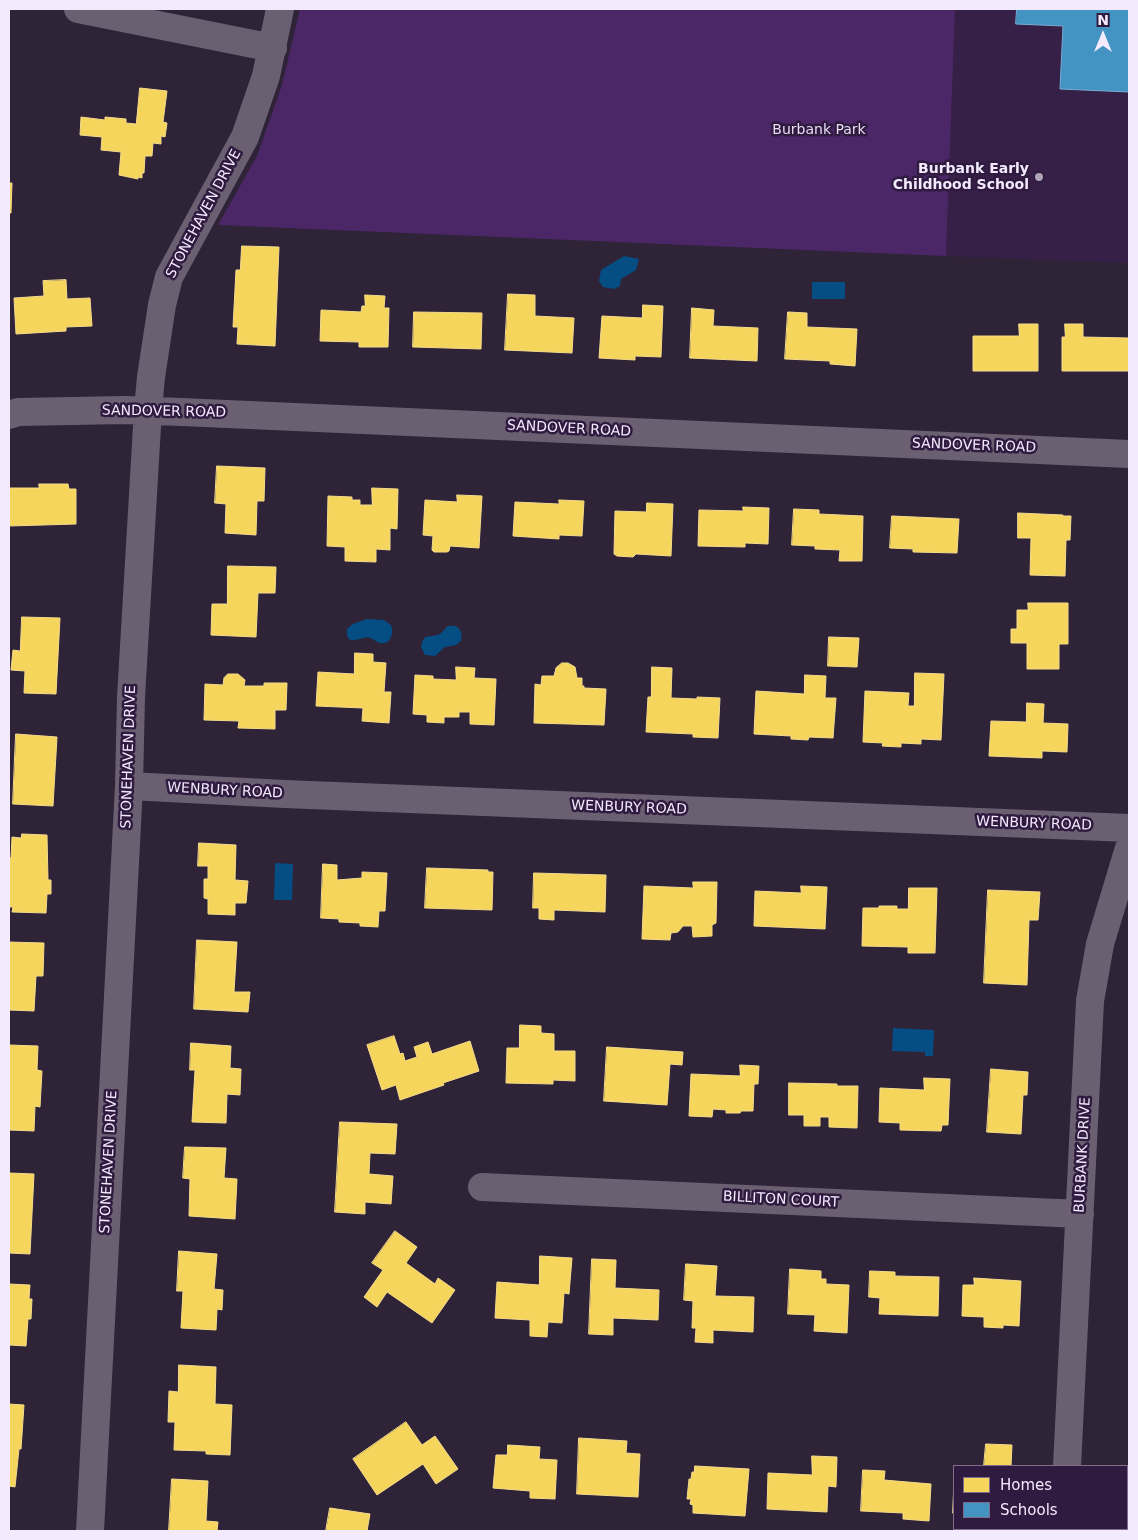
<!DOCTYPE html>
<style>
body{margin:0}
#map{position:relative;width:1138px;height:1540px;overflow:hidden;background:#2e2337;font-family:"DejaVu Sans",sans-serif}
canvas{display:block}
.frame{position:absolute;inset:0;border:10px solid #f4eafe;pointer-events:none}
.legend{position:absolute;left:953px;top:1465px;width:175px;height:65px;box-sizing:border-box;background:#2f1b3f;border:1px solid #7e6e8b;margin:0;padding:6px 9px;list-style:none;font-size:15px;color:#f4eafe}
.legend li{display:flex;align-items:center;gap:10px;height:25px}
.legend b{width:25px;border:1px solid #7e6e8b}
.north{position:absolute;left:1078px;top:10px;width:50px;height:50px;-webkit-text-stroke:4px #2f1b3f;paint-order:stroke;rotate:0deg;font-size:14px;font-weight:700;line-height:20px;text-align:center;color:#f4eafe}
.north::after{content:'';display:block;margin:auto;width:18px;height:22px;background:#f4eafe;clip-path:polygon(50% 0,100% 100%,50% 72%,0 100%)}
</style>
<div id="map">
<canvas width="1138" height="1540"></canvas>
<div class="frame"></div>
<ul class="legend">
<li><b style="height:14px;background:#f6d55c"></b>Homes</li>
<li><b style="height:14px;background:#4393c3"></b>Schools</li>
</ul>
<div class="north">N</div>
</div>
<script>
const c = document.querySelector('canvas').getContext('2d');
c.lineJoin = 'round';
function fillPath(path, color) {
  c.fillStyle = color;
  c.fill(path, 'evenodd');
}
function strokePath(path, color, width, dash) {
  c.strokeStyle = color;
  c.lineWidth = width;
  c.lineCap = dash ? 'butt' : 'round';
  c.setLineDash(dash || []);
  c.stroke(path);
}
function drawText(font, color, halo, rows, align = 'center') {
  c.font = font + ' "DejaVu Sans",sans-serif';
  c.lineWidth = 5;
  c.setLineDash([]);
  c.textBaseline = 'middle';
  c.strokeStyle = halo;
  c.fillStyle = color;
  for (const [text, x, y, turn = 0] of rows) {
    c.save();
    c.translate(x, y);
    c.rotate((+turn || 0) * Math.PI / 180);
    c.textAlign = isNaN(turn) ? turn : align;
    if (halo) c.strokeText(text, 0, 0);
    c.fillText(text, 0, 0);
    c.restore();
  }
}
fillPath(new Path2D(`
 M 955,9 L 1129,9 L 1129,263 L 946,256 Z`), '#372047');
fillPath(new Path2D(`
 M 300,9 L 955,9 L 946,256 L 218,225 L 257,156 L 282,85 Z`), '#4c2767');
fillPath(new Path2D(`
 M 624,256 L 639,259 L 636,270 L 621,279 L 620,286 L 614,289 L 603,287 L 599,281 L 601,270 Z
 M 812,282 L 845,282 L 845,299 L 812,299 Z
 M 367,619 L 384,620 L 391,625 C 394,633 391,645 380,643 C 376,642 372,638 368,637 C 359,638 345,647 347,629 L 353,624 Z
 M 448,626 C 459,624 463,631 461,641 L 456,645 L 445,647 L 435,656 L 425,655 L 421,647 C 424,633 427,638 437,635 C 442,634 444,629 448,626 Z
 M 275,863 L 293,864 L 292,900 L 274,900 Z
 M 893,1028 L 934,1030 L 933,1056 L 925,1056 L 925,1052 L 892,1051 Z`), '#054e84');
const homes = new Path2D(`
 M 140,88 L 167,91 L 163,122 L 167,123 L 165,137 L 161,136 L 161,144 L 153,143 L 152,156 L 145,156 L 144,173 L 142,173 L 142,178 L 138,177 L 138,179 L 119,175 L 121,152 L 101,150 L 102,137 L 80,135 L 81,117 L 105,120 L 105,117 L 126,119 L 126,123 L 136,124 Z
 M 9,183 L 12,183 L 11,213 L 9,213 Z
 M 242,246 L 279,247 L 275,346 L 237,344 L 238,327 L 233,327 L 236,270 L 240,270 Z
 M 66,280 L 67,299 L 90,298 L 92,326 L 66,327 L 66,331 L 16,334 L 14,298 L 44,296 L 43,281 Z
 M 508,294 L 535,295 L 535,316 L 574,318 L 572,353 L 505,350 Z
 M 365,295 L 385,296 L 384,308 L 389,308 L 388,347 L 359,347 L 359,342 L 320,341 L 321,310 L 361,312 L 362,306 L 365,306 Z
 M 643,305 L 663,306 L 661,357 L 635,356 L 635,360 L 599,358 L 602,316 L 642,318 Z
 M 692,308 L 714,310 L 713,326 L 758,328 L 757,361 L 690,358 Z
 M 414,312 L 482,313 L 481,349 L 413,347 Z
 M 788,312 L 807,313 L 807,327 L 857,329 L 855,366 L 830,364 L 830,361 L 785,359 Z
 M 1019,324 L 1038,324 L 1038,371 L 973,371 L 973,336 L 1019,336 Z
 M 1065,324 L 1083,324 L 1083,337 L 1129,338 L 1129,371 L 1062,371 L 1062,337 L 1065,337 Z
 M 217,466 L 265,468 L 264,501 L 257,501 L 256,535 L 225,533 L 226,504 L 215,503 Z
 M 39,484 L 68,484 L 69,489 L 76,489 L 76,524 L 9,526 L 9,488 L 39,488 Z
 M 372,488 L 398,489 L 397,529 L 390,528 L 390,550 L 376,549 L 376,562 L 345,561 L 345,547 L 327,546 L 328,496 L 352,497 L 352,500 L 360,500 L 360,505 L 372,505 Z
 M 457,495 L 482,496 L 479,548 L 450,546 L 449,551 L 447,552 L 434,552 L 432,550 L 433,536 L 423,535 L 425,500 L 457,502 Z
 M 559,500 L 584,501 L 582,536 L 559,535 L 559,539 L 513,536 L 515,502 L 559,504 Z
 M 647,503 L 673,504 L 671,556 L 636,554 L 633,557 L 617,556 L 614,554 L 615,511 L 646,512 Z
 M 743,507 L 769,508 L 768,544 L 745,543 L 745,547 L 698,546 L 699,510 L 743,511 Z
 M 794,509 L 819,510 L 819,514 L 863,516 L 862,561 L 839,561 L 840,550 L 815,549 L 815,546 L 792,545 Z
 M 1018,513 L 1063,515 L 1063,516 L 1071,516 L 1070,540 L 1066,540 L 1065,576 L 1030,575 L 1031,538 L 1018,538 Z
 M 892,516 L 959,519 L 957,553 L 913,552 L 913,549 L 890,548 Z
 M 228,566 L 276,567 L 275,593 L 258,593 L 256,637 L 211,635 L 212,604 L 227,604 Z
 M 1028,603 L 1068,603 L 1068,644 L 1059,644 L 1059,669 L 1027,669 L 1027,643 L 1011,643 L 1011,629 L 1017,629 L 1017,610 L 1028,610 Z
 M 22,617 L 60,618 L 56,694 L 24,693 L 25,671 L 11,670 L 13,650 L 20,651 Z
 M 829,637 L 859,638 L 857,667 L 828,666 Z
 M 355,653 L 373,654 L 373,662 L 386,663 L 384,692 L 391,692 L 389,723 L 362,721 L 363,708 L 316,706 L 318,672 L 354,674 Z
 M 562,663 L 568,663 L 575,667 L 577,678 L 582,678 L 582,686 L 584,686 L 584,688 L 606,689 L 604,725 L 534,723 L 535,684 L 541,685 L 542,676 L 554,676 L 556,668 Z
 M 456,667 L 475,668 L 474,678 L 496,679 L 494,725 L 470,724 L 470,712 L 459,712 L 459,717 L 444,717 L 444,723 L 427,722 L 427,715 L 413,714 L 415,675 L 433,676 L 433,679 L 456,680 Z
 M 652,667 L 672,668 L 671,698 L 697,699 L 697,697 L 720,698 L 718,738 L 693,737 L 693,734 L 646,732 L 648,697 L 651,697 Z
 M 915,673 L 944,674 L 941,740 L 921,739 L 921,744 L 901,743 L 901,747 L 882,746 L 883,743 L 863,742 L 865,691 L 909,693 L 908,706 L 914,706 Z
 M 228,674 L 238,674 L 245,680 L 244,686 L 264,686 L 264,683 L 287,683 L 286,710 L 275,710 L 275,729 L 238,728 L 239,721 L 204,720 L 205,684 L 223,685 L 224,678 Z
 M 805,675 L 826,676 L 825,698 L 836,698 L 833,738 L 809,737 L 808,740 L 791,739 L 791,736 L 754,734 L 756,691 L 804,694 Z
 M 1027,703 L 1044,704 L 1043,723 L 1068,724 L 1067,752 L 1042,751 L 1042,758 L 989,756 L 991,721 L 1026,722 Z
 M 16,734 L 57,737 L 53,806 L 13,804 Z
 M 22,834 L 47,835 L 48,880 L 51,880 L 51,894 L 47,894 L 46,913 L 12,912 L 13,907 L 9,907 L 9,858 L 11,858 L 12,837 L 21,838 Z
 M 199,843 L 236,845 L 235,880 L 248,881 L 246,903 L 235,903 L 235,915 L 208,914 L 208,899 L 204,898 L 204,879 L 208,879 L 208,866 L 198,866 Z
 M 323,864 L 337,865 L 337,880 L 362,878 L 362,872 L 387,873 L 385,911 L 379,911 L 378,927 L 360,926 L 360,923 L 339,922 L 339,919 L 321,918 Z
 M 427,868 L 488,870 L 488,872 L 493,872 L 492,910 L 425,908 Z
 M 534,873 L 606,875 L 605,912 L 554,910 L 554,920 L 539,919 L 539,908 L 533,908 Z
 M 693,882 L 717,882 L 716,923 L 712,925 L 712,936 L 693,937 L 692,926 L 683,926 L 678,932 L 671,933 L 670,940 L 642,939 L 644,886 L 693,888 Z
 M 801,886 L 827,887 L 825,929 L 754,926 L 755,891 L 801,893 Z
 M 909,888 L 937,888 L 935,953 L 908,953 L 908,947 L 862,946 L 863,908 L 879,908 L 879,906 L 897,906 L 897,909 L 908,909 Z
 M 988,890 L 1040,892 L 1038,920 L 1029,920 L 1027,985 L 984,983 Z
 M 197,940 L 237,942 L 234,992 L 250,992 L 248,1012 L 194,1009 Z
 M 9,942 L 44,943 L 43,976 L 36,976 L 34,1011 L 9,1010 Z
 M 520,1025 L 541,1026 L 541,1033 L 554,1034 L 554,1051 L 575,1051 L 575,1081 L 553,1080 L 553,1084 L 506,1083 L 507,1048 L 519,1048 Z
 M 394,1036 L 400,1054 L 403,1053 L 405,1061 L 417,1057 L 414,1047 L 428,1042 L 432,1054 L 470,1041 L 479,1071 L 443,1083 L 444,1085 L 400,1100 L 396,1085 L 382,1090 L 367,1045 Z
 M 191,1043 L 231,1046 L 230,1068 L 241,1069 L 240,1095 L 227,1094 L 226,1123 L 192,1122 L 195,1070 L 190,1070 Z
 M 9,1045 L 38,1046 L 37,1070 L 42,1071 L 40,1107 L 35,1106 L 34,1131 L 9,1130 Z
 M 607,1047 L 683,1052 L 682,1065 L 670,1064 L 667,1105 L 604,1101 Z
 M 740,1065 L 759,1066 L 758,1084 L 754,1084 L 753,1111 L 741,1111 L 740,1113 L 726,1113 L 726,1110 L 713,1109 L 712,1117 L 689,1116 L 691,1074 L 740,1076 Z
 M 991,1069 L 1028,1072 L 1027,1095 L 1023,1095 L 1021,1134 L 987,1132 Z
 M 924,1078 L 950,1079 L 948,1125 L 942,1125 L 941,1131 L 900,1130 L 900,1123 L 879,1122 L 880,1088 L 924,1090 Z
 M 789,1083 L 837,1084 L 837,1086 L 858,1086 L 857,1128 L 829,1127 L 829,1117 L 820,1117 L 820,1126 L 804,1126 L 804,1115 L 789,1115 Z
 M 340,1122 L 397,1124 L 395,1154 L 370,1153 L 369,1174 L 393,1176 L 391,1204 L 365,1202 L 365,1214 L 335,1212 Z
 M 185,1147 L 226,1148 L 224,1178 L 237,1179 L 235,1219 L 189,1216 L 190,1179 L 183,1178 Z
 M 9,1173 L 34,1174 L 30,1254 L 9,1253 Z
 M 395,1231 L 417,1247 L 406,1263 L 435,1284 L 438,1278 L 455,1290 L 432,1323 L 387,1292 L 377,1307 L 364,1297 L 383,1270 L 372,1263 Z
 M 179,1251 L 217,1254 L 214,1289 L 223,1290 L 222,1310 L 217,1309 L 216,1330 L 181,1328 L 183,1291 L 177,1291 Z
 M 540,1256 L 572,1258 L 569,1294 L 564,1293 L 562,1323 L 548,1322 L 547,1337 L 530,1336 L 530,1320 L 495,1318 L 497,1282 L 539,1285 Z
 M 592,1259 L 616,1260 L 615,1288 L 659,1290 L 658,1320 L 613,1318 L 613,1335 L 589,1334 Z
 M 686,1264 L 717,1266 L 715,1296 L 754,1297 L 753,1332 L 713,1330 L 713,1343 L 695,1342 L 696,1328 L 692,1328 L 693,1301 L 684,1300 Z
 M 790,1269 L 821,1271 L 821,1279 L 826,1279 L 826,1284 L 849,1285 L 847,1333 L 814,1331 L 815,1315 L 788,1314 Z
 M 870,1271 L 895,1272 L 895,1276 L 939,1277 L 938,1316 L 879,1314 L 880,1298 L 869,1297 Z
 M 974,1278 L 1021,1281 L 1019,1326 L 1003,1325 L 1003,1328 L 984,1327 L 984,1317 L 962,1316 L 963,1285 L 974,1285 Z
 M 9,1284 L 30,1285 L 29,1299 L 32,1299 L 31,1319 L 28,1319 L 26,1346 L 9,1345 Z
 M 179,1365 L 216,1367 L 215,1404 L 232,1405 L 230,1455 L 206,1454 L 206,1451 L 174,1450 L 175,1422 L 168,1422 L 169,1391 L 178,1392 Z
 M 9,1404 L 24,1405 L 21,1449 L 19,1449 L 15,1487 L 9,1486 Z
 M 406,1422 L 422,1445 L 435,1436 L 458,1469 L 436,1484 L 423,1464 L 377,1495 L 353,1459 Z
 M 579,1438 L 627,1441 L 626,1453 L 640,1454 L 638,1497 L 577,1494 Z
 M 986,1444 L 1012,1445 L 1011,1466 L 984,1466 Z
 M 508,1445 L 540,1447 L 539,1459 L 557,1460 L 555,1499 L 530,1498 L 530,1491 L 493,1488 L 496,1455 L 507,1455 Z
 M 812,1456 L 837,1457 L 836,1487 L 828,1486 L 827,1512 L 767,1509 L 768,1473 L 812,1475 Z
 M 695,1466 L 749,1469 L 745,1516 L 693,1513 L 693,1505 L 690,1504 L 691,1499 L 687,1499 L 689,1479 L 691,1479 L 692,1472 L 694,1472 Z
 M 863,1470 L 885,1471 L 884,1480 L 931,1484 L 929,1521 L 903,1519 L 903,1513 L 861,1511 Z
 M 172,1479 L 208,1481 L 206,1521 L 218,1522 L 217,1531 L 169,1531 Z
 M 954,1483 L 954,1513 L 953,1513 Z
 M 330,1508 L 370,1514 L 367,1531 L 326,1531 Z`);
fillPath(homes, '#f6d55c');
strokePath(homes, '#f5db8d', 1);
const schools = new Path2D(`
 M 1017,9 L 1129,9 L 1129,92 L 1060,89 L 1063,26 L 1016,24 Z`);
fillPath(schools, '#4393c3');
strokePath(schools, '#78add5', 1);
strokePath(new Path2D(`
 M 78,9 L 273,48
 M 9,415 L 18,412 L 125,410 L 182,412 L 1129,454
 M 129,786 L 285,794 L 1129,828
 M 482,1187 L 1080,1214
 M 1067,1466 L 1090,1001 L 1100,944 L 1129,848
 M 90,1531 L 129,786 L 131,697 L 148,410 L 151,377 L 162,305 L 169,277 L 245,137 L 266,76 L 280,9
 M 1065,1531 L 1065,1529`), '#6a6071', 28);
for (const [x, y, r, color] of [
 [1039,177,5,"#afa4b8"]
]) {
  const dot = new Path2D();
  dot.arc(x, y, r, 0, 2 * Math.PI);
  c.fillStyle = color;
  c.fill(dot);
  strokePath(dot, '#2f1b3f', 2);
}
drawText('14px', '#e8dcf4', '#2f1b3f', [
 ["Burbank Park",819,130]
]);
drawText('bold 14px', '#f4eafe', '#2f1b3f', [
 ["Burbank Early",1029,169],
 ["Childhood School",1029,185]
], 'right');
drawText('14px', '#f4eafe', '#2f1b3f', [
 ["STONEHAVEN DRIVE",204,214,-62],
 ["SANDOVER ROAD",164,412,1],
 ["SANDOVER ROAD",569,429,3],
 ["SANDOVER ROAD",974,446,2],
 ["STONEHAVEN DRIVE",129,757,-88],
 ["WENBURY ROAD",225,791,3],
 ["WENBURY ROAD",629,808,2],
 ["WENBURY ROAD",1034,824,2],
 ["BURBANK DRIVE",1083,1155,-87],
 ["STONEHAVEN DRIVE",109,1162,-87],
 ["BILLITON COURT",781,1200,3]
]);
</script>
